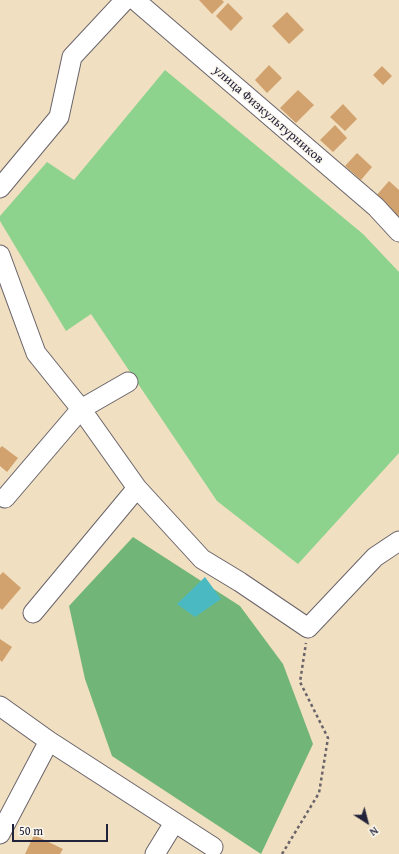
<!DOCTYPE html>
<meta charset="utf-8">
<style>
body{margin:0}
#map{position:relative;width:399px;height:854px;overflow:hidden;background:#f0dfc0;font-family:"Gentium Book Plus",serif}
canvas{display:block}
.north{position:absolute;left:347px;top:802px;width:40px;height:40px;-webkit-text-stroke:3px #fbf7ec;paint-order:stroke;rotate:144deg;font-size:11px;font-weight:700;line-height:16px;text-align:center;color:#22223b}
.north::after{content:'';display:block;margin:auto;width:14px;height:18px;background:#22223b;clip-path:polygon(50% 0,100% 100%,50% 72%,0 100%)}
.scale{position:absolute;left:12px;top:824px;width:96px;height:18px;box-sizing:border-box;border:2px solid #22223b;border-top:0;padding-left:5px;font-size:12px;line-height:14px;white-space:nowrap;color:#22223b;-webkit-text-stroke:3px #fbf7ec;paint-order:stroke}
</style>
<div id="map">
<canvas width="399" height="854"></canvas>
<div class="north">N</div>
<div class="scale">50 m</div>
</div>
<script>
const c = document.querySelector('canvas').getContext('2d');
c.lineJoin = 'round';
function fillPath(path, color) {
  c.fillStyle = color;
  c.fill(path, 'evenodd');
}
function strokePath(path, color, width, dash) {
  c.strokeStyle = color;
  c.lineWidth = width;
  c.lineCap = dash ? 'butt' : 'round';
  c.setLineDash(dash || []);
  c.stroke(path);
}
function drawText(font, color, halo, rows, align = 'center') {
  c.font = font + ' "Gentium Book Plus",serif';
  c.lineWidth = 3;
  c.setLineDash([]);
  c.textBaseline = 'middle';
  c.strokeStyle = halo;
  c.fillStyle = color;
  for (const [text, x, y, turn = 0] of rows) {
    c.save();
    c.translate(x, y);
    c.rotate((+turn || 0) * Math.PI / 180);
    c.textAlign = isNaN(turn) ? turn : align;
    if (halo) c.strokeText(text, 0, 0);
    c.fillText(text, 0, 0);
    c.restore();
  }
}
fillPath(new Path2D(`
 M 165,70 L 363,234 L 399,272 L 399,453 L 298,564 L 217,501 L 91,314 L 66,331 L 0,221 L 0,216 L 47,162 L 74,180 Z`), '#8dd38d');
fillPath(new Path2D(`
 M 133,537 L 240,606 L 283,664 L 313,744 L 261,854 L 112,756 L 85,679 L 69,606 Z`), '#72b578');
fillPath(new Path2D(`
 M 205,577 L 221,599 L 195,617 L 177,604 Z`), '#4ab9c2');
fillPath(new Path2D(`
 M 199,0 L 222,0 L 224,2 L 212,14 Z
 M 228,3 L 243,18 L 231,31 L 216,16 Z
 M 287,12 L 304,30 L 289,44 L 272,26 Z
 M 269,65 L 282,78 L 267,93 L 255,80 Z
 M 382,66 L 392,76 L 383,85 L 373,75 Z
 M 298,90 L 314,105 L 296,123 L 280,108 Z
 M 343,104 L 357,119 L 345,131 L 330,117 Z
 M 335,125 L 347,138 L 333,152 L 320,140 Z
 M 357,153 L 372,167 L 361,180 L 345,166 Z
 M 389,181 L 399,190 L 399,217 L 375,197 Z
 M 2,446 L 18,458 L 7,472 L 0,466 L 0,448 Z
 M 3,572 L 21,588 L 2,610 L 0,608 L 0,575 Z
 M 0,639 L 12,647 L 2,662 L 0,660 Z
 M 34,835 L 63,849 L 60,854 L 25,854 Z`), '#d2a26e');
const minor = new Path2D(`
 M 135,0 L 376,207 L 399,232
 M 0,188 L 59,117 L 72,57 L 125,0
 M 0,255 L 36,353 L 81,409 L 137,488 L 202,559 L 240,582 L 308,628 L 375,557 L 399,541
 M 5,498 L 81,409 L 128,382
 M 33,613 L 137,488
 M 0,706 L 49,741 L 213,847
 M 0,834 L 49,741
 M 155,854 L 174,823`);
strokePath(minor, '#6a646a', 21);
strokePath(new Path2D(`
 M 282,854 L 319,793 L 328,738 L 300,682 L 306,643`), '#6a646a', 2.5, [3, 3]);
strokePath(minor, '#fff', 19);
drawText('13px', '#22223b', '#fbf7ec', [
 ["улица Физкультурников",268,115,41]
]);
</script>
